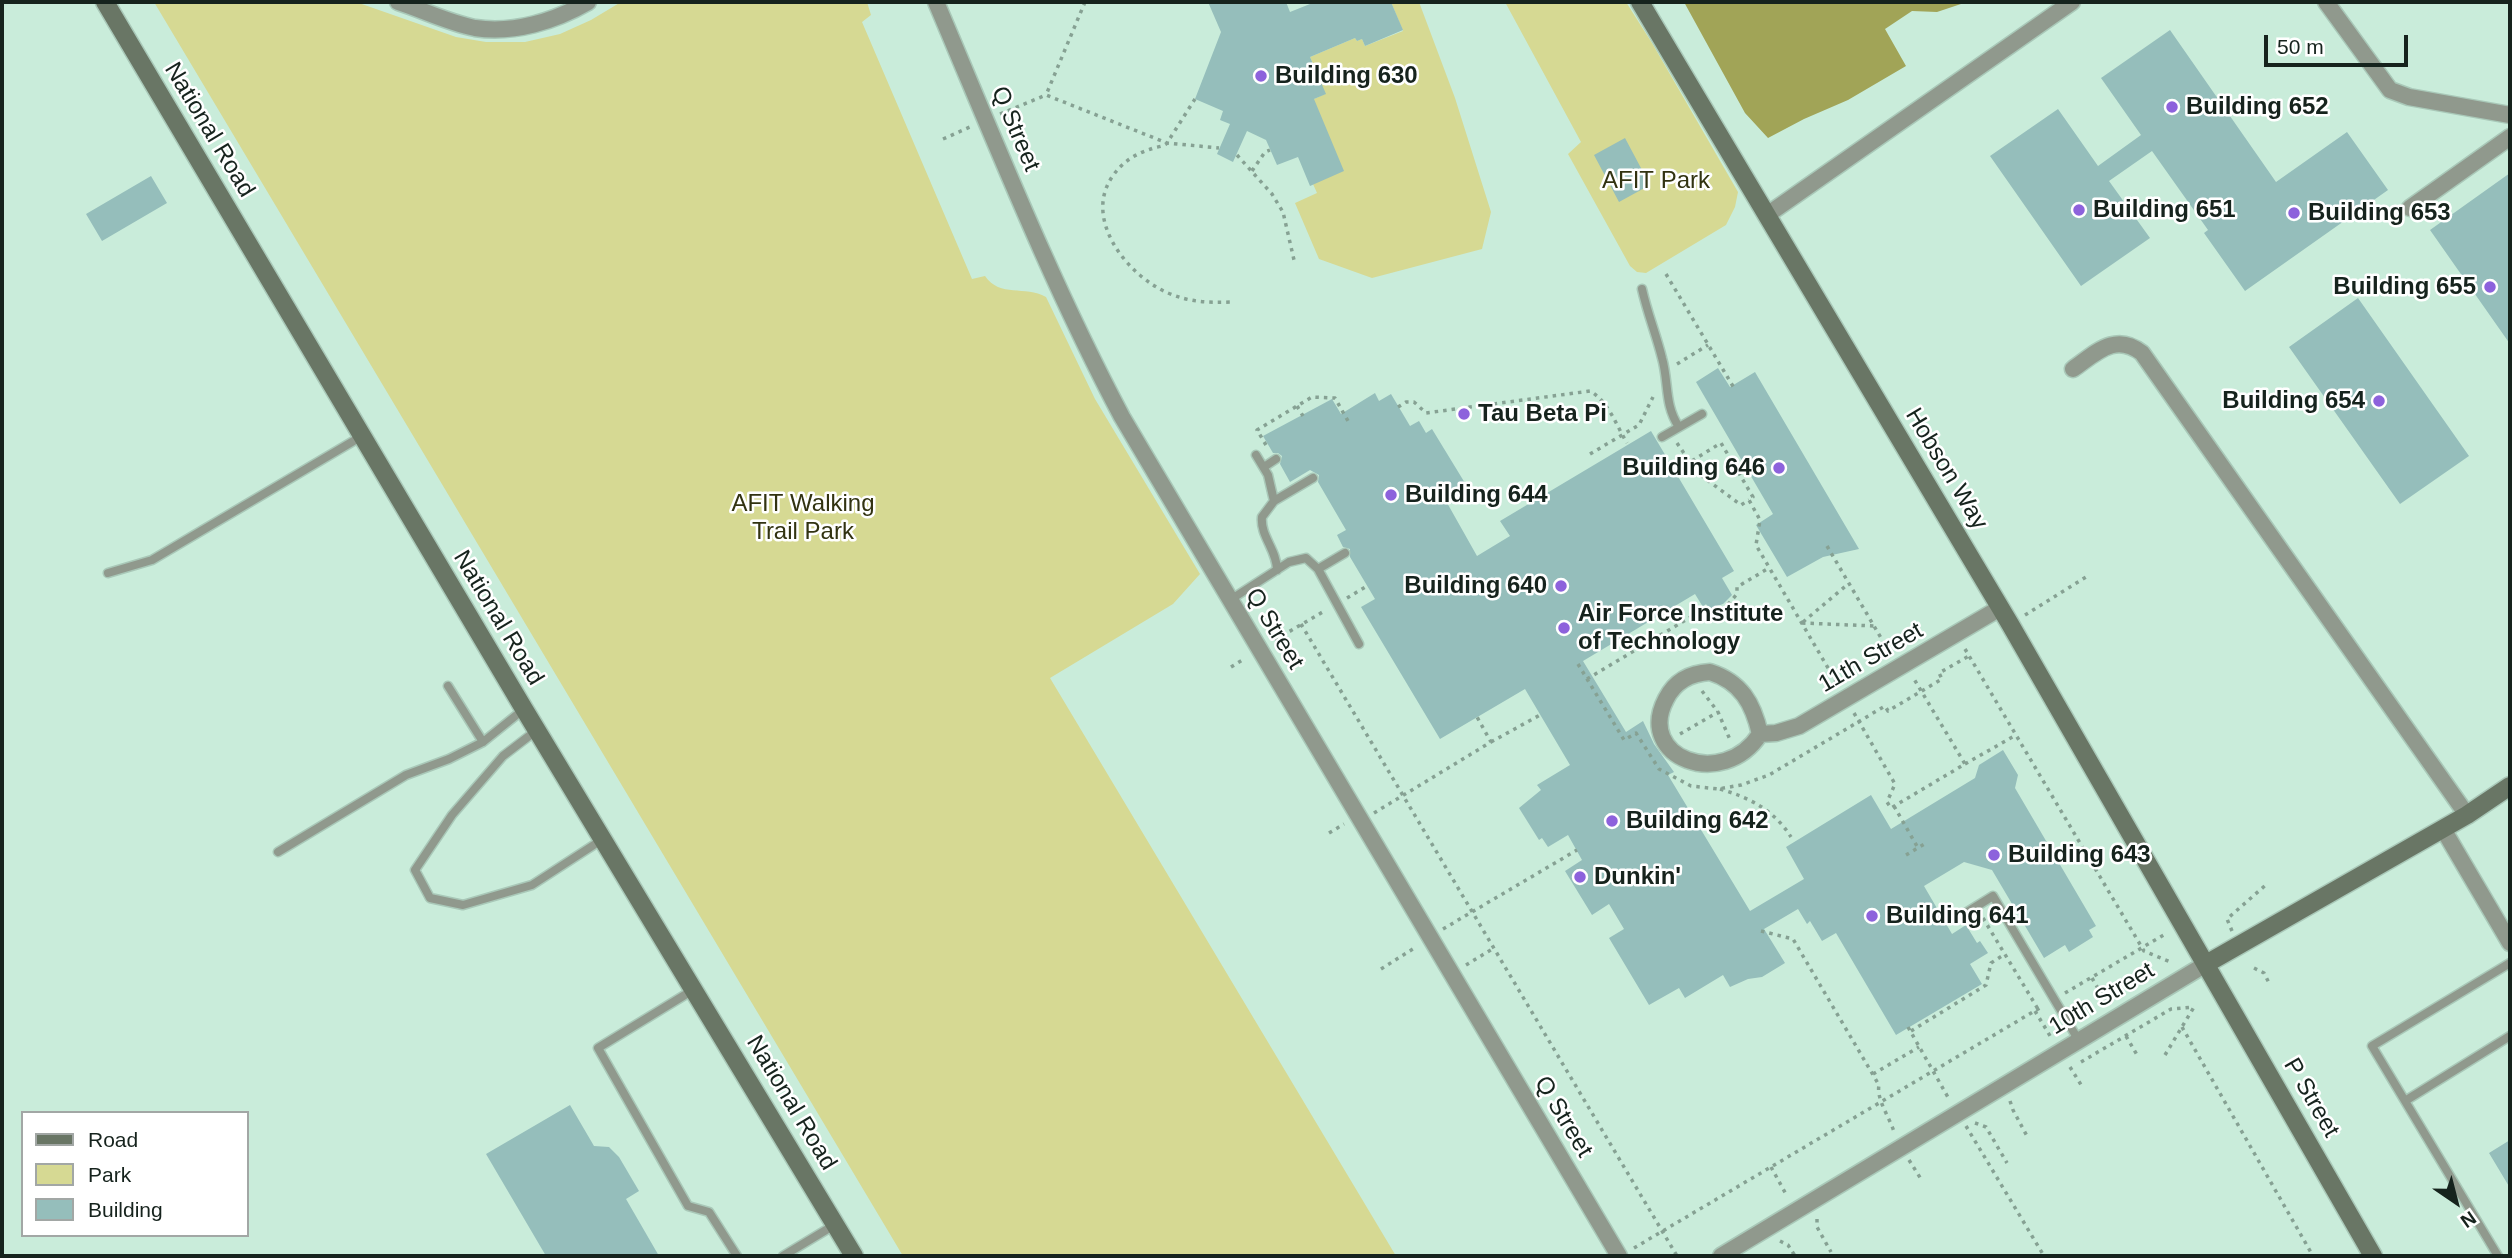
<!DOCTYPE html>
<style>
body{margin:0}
#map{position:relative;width:2512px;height:1258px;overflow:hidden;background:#c9ecda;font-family:Arial,sans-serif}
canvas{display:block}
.frame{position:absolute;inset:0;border:4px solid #16231d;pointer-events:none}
.legend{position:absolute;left:21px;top:1111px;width:228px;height:126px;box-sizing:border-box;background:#fff;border:2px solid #a2a7a5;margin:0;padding:9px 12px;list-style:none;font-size:21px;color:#16231d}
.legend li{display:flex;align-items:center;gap:14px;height:35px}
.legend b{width:35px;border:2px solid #a2a7a5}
.north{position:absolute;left:2421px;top:1167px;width:70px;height:70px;-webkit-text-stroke:5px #fff;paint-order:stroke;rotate:145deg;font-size:19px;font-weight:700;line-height:28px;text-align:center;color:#16231d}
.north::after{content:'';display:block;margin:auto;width:24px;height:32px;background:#16231d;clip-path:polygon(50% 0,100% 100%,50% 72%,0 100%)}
.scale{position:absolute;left:2264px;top:35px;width:144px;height:32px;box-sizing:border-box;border:4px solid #16231d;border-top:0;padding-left:9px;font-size:21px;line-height:24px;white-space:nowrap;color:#16231d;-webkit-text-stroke:5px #fff;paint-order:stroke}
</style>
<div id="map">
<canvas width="2512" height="1258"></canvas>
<div class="frame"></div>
<ul class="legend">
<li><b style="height:9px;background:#697665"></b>Road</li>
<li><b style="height:19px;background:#d6d993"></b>Park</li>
<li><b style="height:19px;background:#95bebb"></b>Building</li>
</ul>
<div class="north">N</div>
<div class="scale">50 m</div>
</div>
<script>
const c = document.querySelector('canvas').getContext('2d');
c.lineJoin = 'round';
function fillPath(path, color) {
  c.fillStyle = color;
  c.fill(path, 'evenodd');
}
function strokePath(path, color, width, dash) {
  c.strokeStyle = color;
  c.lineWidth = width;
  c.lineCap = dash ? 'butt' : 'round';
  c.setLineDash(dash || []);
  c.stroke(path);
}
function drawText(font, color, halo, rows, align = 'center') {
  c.font = font + ' Arial,sans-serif';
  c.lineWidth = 5;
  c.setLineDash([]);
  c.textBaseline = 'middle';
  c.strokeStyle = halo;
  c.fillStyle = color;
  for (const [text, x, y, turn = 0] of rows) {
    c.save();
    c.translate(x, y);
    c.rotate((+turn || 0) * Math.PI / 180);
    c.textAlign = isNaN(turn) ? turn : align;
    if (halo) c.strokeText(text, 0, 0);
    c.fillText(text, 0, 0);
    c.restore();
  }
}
fillPath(new Path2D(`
 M 154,2 L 356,2 L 456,37 L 486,42 L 525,42 L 560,34 L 591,20 L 621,2 L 867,2 L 871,15 L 862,22 L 972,279 L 985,276 C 1000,298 1025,285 1046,297 L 1095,399 L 1200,574 L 1173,604 L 1050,678 L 1396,1256 L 903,1256 Z
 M 1391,2 L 1419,2 L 1455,98 L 1491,212 L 1482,249 L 1372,278 L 1319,259 L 1295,203 L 1317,193 L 1313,184 L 1314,99 L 1325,94 L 1310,57 L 1355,38 L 1357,41 L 1362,39 L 1365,46 L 1403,31 Z
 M 1505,2 L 1626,2 L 1652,43 L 1738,192 L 1735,207 L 1726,225 L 1646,273 L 1637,272 L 1630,266 L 1568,154 L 1581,142 Z`), '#d6d993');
fillPath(new Path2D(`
 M 1684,2 L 1967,2 L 1937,12 L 1912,11 L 1885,29 L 1906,66 L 1848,100 L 1804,119 L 1768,138 L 1745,113 Z`), '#a1a457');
fillPath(new Path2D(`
 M 1208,2 L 1286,2 L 1290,12 L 1315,2 L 1391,2 L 1403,30 L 1365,46 L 1362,39 L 1357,41 L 1355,38 L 1310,57 L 1326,94 L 1314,99 L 1344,171 L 1310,186 L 1298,157 L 1277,165 L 1266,140 L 1247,131 L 1233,162 L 1217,154 L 1230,124 L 1220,120 L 1223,111 L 1195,99 L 1221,32 Z
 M 2170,30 L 2276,182 L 2347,132 L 2388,190 L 2245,291 L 2204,233 L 2208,230 L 2152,151 L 2109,181 L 2150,238 L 2081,286 L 1990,156 L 2058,109 L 2098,166 L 2141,135 L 2101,78 Z
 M 1625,138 L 1650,185 L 1619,202 L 1594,155 Z
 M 2510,173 L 2510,344 L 2430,230 Z
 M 151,176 L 167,203 L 102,241 L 86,214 Z
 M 2358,298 L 2469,456 L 2400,504 L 2289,347 Z
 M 1718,368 L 1730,387 L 1755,372 L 1859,549 L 1823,557 L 1787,577 L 1756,525 L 1773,514 L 1696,382 Z
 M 1375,393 L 1379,401 L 1391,394 L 1410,426 L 1419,421 L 1426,433 L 1432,429 L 1468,488 L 1446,501 L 1477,556 L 1510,536 L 1500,521 L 1651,431 L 1734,571 L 1722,578 L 1732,595 L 1723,604 L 1709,609 L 1706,604 L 1703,607 L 1695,594 L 1583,661 L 1626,732 L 1643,721 L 1654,744 L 1674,772 L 1668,775 L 1750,911 L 1804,879 L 1786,847 L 1871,795 L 1891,829 L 1975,778 L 1979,765 L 2003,750 L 2018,775 L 2015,788 L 2096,926 L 2089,930 L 2093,937 L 2069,952 L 2065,945 L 2044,958 L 1992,870 L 1964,862 L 1924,886 L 1952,934 L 1966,925 L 1977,943 L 1980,941 L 1988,953 L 1970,964 L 1982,984 L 1896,1035 L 1836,933 L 1822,941 L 1810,921 L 1807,924 L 1798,909 L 1764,929 L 1785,963 L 1762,977 L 1748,979 L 1730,987 L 1723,975 L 1685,998 L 1679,988 L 1649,1005 L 1609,938 L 1624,929 L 1609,904 L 1592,915 L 1565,871 L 1582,860 L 1568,835 L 1548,847 L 1542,838 L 1539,840 L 1519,808 L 1541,790 L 1537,785 L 1570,765 L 1525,689 L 1440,739 L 1361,607 L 1375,599 L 1350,557 L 1350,549 L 1343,547 L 1337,535 L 1346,530 L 1318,482 L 1319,475 L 1310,470 L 1290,482 L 1280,464 L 1282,456 L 1278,453 L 1273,453 L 1263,436 L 1332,399 L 1341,414 Z
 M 570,1105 L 594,1146 L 609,1147 L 619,1157 L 639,1191 L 626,1199 L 659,1256 L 546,1256 L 486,1154 Z
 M 2510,1140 L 2510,1188 L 2489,1153 Z`), '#95bebb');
const lane = new Path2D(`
 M 1642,289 C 1647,312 1656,334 1662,358 C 1669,382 1664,405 1679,427
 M 1662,437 L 1702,414
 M 1256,455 L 1268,475 L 1274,501
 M 1264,467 L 1276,459
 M 1318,569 L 1345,553
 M 1277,570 C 1277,550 1260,536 1262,517 L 1274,501 L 1313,478
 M 108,573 L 152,560 L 362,436
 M 1230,600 L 1289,562 L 1306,558 L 1318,569 L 1359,644
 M 448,686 L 483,742
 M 537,730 L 503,756 L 452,815 L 415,870 L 430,898 L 463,905 L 532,885 L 603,839
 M 278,852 L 406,775 L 449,759 L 483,742 L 524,709
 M 1956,919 L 1993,896 L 2079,1041
 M 2510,963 L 2372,1046 L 2405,1101 L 2510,1036
 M 693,990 L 598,1048 L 688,1206 L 709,1212 L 737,1256
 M 2405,1101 L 2498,1256
 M 783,1256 L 836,1224`);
const street = new Path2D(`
 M 398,2 C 423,10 449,23 475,28 C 514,34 555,21 588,2
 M 936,2 C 995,141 1051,283 1122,417 L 1619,1256
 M 2326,2 L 2390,90 L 2409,97 L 2510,115
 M 2410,208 L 2510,137
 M 1767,215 L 2072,2
 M 2073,369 C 2096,353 2115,332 2142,353 L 2467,815
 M 1710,672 C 1741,682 1753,703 1760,734 C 1723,791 1635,758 1666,699 C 1675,681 1691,673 1710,672 Z
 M 1760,734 L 1776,733 L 1799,726 L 2000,608
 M 2443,829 L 2510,943
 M 1721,1256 L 2206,964`);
const secondary = new Path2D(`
 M 105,2 L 524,709 L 854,1256
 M 1640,2 L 2010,624 L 2373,1256
 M 2206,964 L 2467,815 L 2510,786`);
strokePath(lane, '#a9c8b8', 11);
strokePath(street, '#a9c8b8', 19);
strokePath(secondary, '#a9c8b8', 21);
strokePath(new Path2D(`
 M 1085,2 L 1046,95 L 1167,143 L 1219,148
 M 1195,99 C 1191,105 1168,142 1166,144 C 1162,147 1155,147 1151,149 C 1135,154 1122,162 1112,177 C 1083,220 1128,276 1168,293 C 1189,302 1208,303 1231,302
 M 1000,114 L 1046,95
 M 943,139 L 970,127
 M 1237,155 L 1272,194 L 1283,212 L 1294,260
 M 1252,171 L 1265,152 L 1270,150
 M 1666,274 L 1734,388
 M 1677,364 L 1708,345
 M 1297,406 L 1303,416
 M 1398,407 L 1406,402 L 1414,402 L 1426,413 L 1590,391 C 1609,402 1616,425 1627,443
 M 1677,443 L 1690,462 L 1721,443 L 1753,497 L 1749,500 L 1760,520 L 1756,545 L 1838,685
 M 1266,445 L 1257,430 L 1312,397 L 1335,398 L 1348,421
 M 1590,454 L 1639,425 L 1653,397
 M 1690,462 L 1695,471 L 1741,505 L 1749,500
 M 1827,546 L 1891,655
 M 1347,598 L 1367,586
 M 2025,615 L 2086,577
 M 1803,622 L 1848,584
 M 1802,623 L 1874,626
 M 1301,624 L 1677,1256
 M 1275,640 L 1326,610
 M 1965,649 L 2144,951 L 2173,963
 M 1578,664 L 1624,740 L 1636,733 L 1659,769 L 1691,786 L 1718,789 L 1741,785 L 1769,775 L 1885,706 L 1888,711 L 1942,679 L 1939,673 L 1969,656
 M 1231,667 L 1244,659
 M 1587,679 L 1694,615 L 1723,610 L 1737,594 L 1737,587 L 1769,568
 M 1835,679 L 1859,663
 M 1702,691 L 1718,712 L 1731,742
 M 1854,713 L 1895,784 L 1887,802 L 1891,808 L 1965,764 L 1914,679
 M 1680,734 L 1718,712
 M 1491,742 L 1540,715
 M 1965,764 L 2016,735
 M 1720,789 C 1750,798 1774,810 1791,837
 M 1894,806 L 1918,848
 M 1374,813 L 1491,742 L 1477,717
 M 1329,833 L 1344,824
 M 1906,855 L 1926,843
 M 1983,918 L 2038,1009
 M 1443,929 L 1577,850
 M 1761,931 L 1793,939 L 1879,1085 C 1876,1099 1890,1118 1894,1132
 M 2232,931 L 2227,919 L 2268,883
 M 1466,965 L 1494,948
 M 2254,968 L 2264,973 L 2269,983
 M 1381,969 L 1416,947
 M 2092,978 L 2106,1002
 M 2065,993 L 2167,933
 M 2035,1011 L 2052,1039
 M 1908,1027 L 1949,1099
 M 2182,1027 L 2313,1256
 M 1911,1031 L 1986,985 L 1991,963 L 2005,954
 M 2126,1036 L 2137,1055
 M 2165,1055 L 2194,1007
 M 2081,1062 L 2171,1009 L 2194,1007
 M 2070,1067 L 2083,1088
 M 1873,1074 L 1919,1047
 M 2010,1101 L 2013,1110 L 2028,1138
 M 1975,1123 L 1986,1127 L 2007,1163
 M 1966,1126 L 2044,1256
 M 1909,1160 L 1921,1179
 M 1771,1167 L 1787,1196
 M 1817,1219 L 1817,1227 L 1831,1252
 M 1780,1241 L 1788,1245 L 1795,1256
 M 1634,1248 L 2043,1006
 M 1540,1255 L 1540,1256`), '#86a193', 3.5, [3.5, 5]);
strokePath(lane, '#90998d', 8);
strokePath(street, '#90998d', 16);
strokePath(secondary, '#697665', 18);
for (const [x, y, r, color] of [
 [1261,76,7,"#8d62dc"],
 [2172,107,7,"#8d62dc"],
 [2079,210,7,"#8d62dc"],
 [2294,213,7,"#8d62dc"],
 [2490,287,7,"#8d62dc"],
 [2379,401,7,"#8d62dc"],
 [1464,414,7,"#8d62dc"],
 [1779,468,7,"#8d62dc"],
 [1391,495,7,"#8d62dc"],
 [1561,586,7,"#8d62dc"],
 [1564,628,7,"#8d62dc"],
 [1612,821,7,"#8d62dc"],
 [1994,855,7,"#8d62dc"],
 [1580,877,7,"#8d62dc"],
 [1872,916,7,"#8d62dc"]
]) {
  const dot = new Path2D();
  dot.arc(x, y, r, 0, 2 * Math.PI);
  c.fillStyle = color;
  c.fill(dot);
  strokePath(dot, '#fff', 2.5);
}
drawText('bold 24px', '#16231d', '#fff', [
 ["Building 630",1275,76],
 ["Building 652",2186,107],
 ["Building 651",2093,210],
 ["Building 653",2308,213],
 ["Building 655",2476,287,"right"],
 ["Building 654",2365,401,"right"],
 ["Tau Beta Pi",1478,414],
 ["Building 646",1765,468,"right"],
 ["Building 644",1405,495],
 ["Building 640",1547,586,"right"],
 ["Air Force Institute",1578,614],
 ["of Technology",1578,642],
 ["Building 642",1626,821],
 ["Building 643",2008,855],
 ["Dunkin'",1594,877],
 ["Building 641",1886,916]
], 'left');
drawText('24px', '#16231d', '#fff', [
 ["Q Street",1015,129,67],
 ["National Road",209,130,59],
 ["Hobson Way",1946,469,59],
 ["National Road",498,618,59],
 ["Q Street",1274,629,59],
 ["11th Street",1871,658,-30],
 ["10th Street",2102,999,-31],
 ["P Street",2311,1098,60],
 ["National Road",791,1103,59],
 ["Q Street",1563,1117,59]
]);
drawText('24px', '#323311', '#fff', [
 ["AFIT Park",1656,181],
 ["AFIT Walking",803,504],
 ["Trail Park",803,532]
]);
</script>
